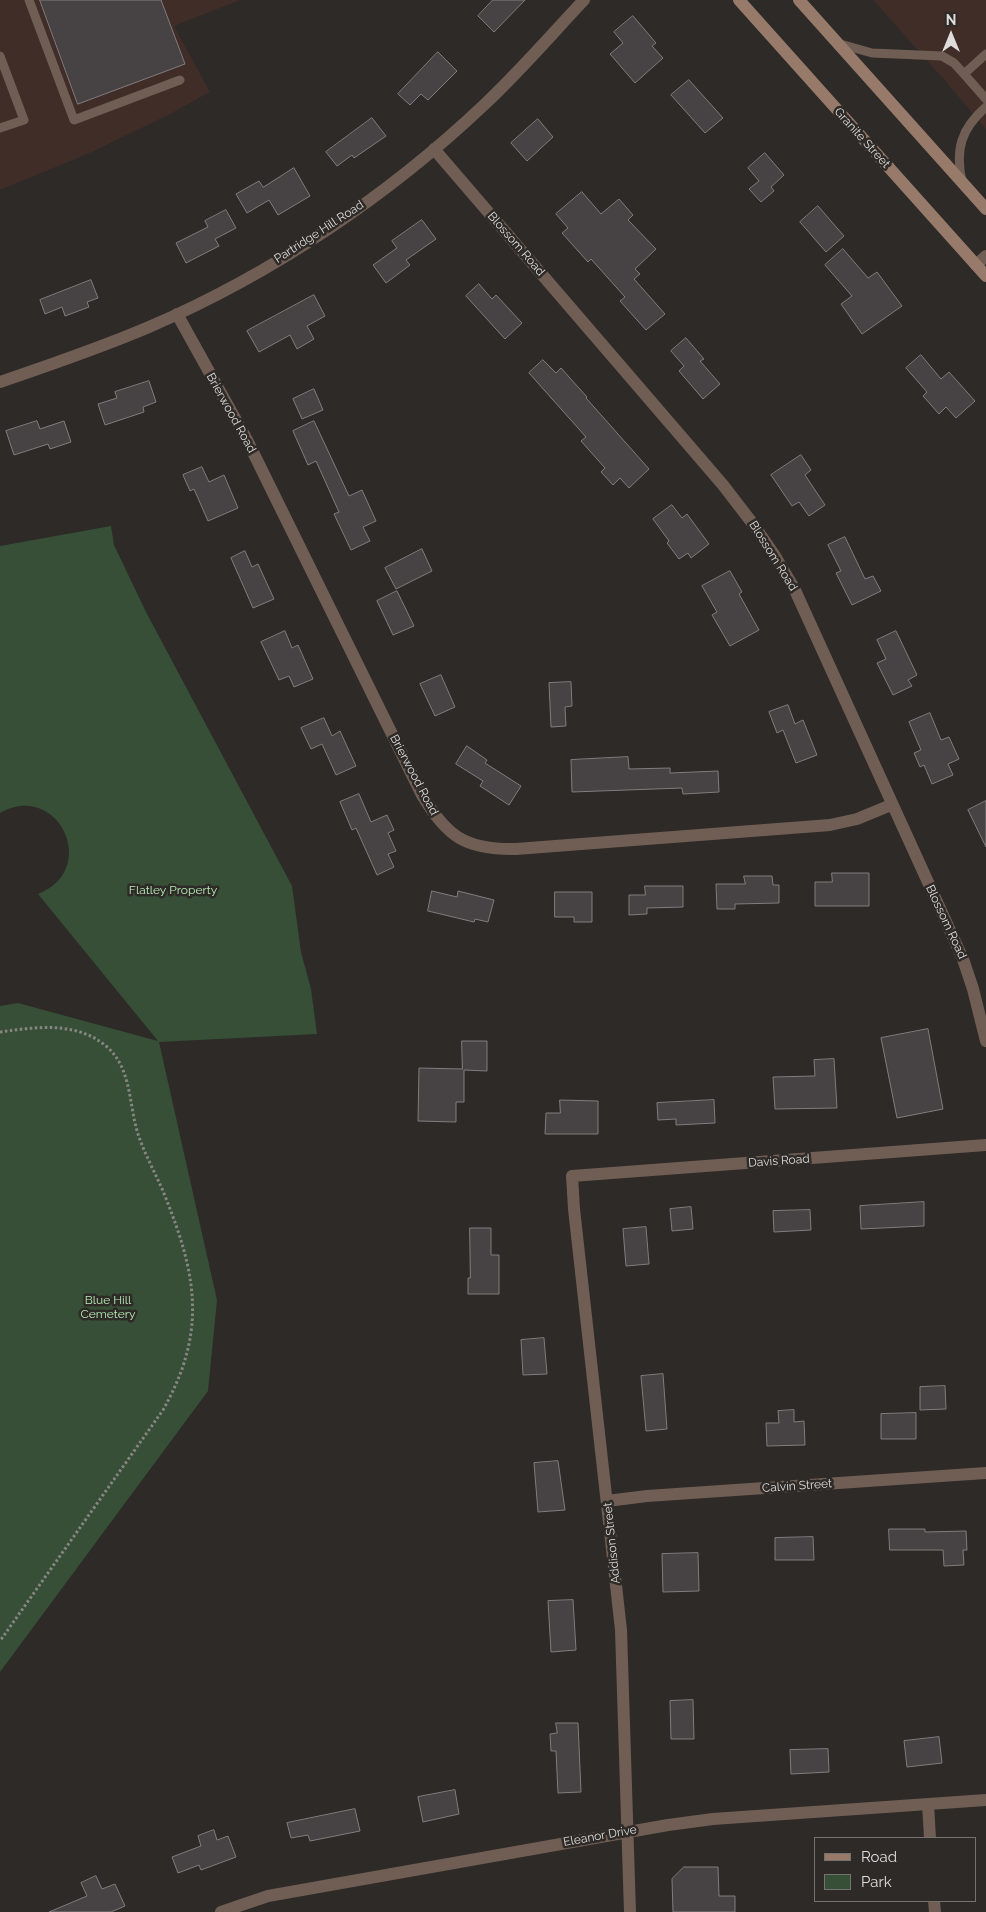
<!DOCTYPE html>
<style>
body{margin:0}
#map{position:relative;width:986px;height:1912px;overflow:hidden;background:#2d2a27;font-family:Raleway,sans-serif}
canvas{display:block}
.legend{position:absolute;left:814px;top:1837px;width:162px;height:65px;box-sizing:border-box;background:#2d2a27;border:1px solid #74726f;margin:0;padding:6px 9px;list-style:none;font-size:15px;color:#dfdddb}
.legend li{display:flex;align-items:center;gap:10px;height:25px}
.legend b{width:25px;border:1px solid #74726f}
.north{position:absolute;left:926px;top:10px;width:50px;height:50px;-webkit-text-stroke:4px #2d2a27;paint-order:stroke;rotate:0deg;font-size:14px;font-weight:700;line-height:20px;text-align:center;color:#dfdddb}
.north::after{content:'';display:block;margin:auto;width:18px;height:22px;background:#dfdddb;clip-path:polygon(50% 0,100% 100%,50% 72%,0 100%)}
</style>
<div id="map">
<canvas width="986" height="1912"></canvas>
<ul class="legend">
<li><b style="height:6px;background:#977a6a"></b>Road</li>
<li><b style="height:14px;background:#364f36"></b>Park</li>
</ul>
<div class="north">N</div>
</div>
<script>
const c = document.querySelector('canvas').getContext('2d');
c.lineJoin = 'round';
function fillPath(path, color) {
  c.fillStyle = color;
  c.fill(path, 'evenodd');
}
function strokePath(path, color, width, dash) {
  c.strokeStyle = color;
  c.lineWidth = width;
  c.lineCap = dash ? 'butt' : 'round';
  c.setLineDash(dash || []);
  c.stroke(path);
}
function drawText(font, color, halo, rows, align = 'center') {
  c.font = font + ' Raleway,sans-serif';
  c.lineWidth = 5;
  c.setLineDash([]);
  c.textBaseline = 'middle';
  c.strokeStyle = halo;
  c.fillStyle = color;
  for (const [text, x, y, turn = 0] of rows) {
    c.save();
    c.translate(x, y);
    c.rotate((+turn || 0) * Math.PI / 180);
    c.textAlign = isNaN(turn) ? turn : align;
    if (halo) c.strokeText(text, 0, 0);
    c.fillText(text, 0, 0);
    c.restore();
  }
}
fillPath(new Path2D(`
 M 0,0 L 240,0 L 174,26 L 210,92 L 172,113 L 92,152 L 0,190 Z
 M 873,0 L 986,0 L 986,129 L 947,83 Z`), '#402d28');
fillPath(new Path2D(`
 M 111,526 L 114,545 L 146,612 L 292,886 L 301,952 L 311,989 L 317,1034 L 159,1042 L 217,1300 L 208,1391 L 0,1672 L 0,1006 L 18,1003 L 158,1041 L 38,894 C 101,870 58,780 0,813 L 0,546 Z`), '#364f36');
const building = new Path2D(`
 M 40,0 L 161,0 L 185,64 L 78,104 Z
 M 493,0 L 525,0 L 494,32 L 478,16 Z
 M 633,16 L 656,43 L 652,46 L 663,58 L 635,83 L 610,54 L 623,43 L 614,32 Z
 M 438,52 L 457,71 L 428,100 L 421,94 L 410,105 L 398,94 Z
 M 689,80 L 723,118 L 705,133 L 671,95 Z
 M 372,118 L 386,136 L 354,158 L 352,155 L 337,166 L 326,152 Z
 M 538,119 L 553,137 L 527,161 L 511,143 Z
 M 765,153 L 784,175 L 771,187 L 774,191 L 761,202 L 749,189 L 759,181 L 748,168 Z
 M 294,168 L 310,196 L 278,215 L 269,200 L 247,213 L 236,194 L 259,181 L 263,187 Z
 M 582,192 L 601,214 L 619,199 L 633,215 L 628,220 L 656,249 L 635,269 L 640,274 L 634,279 L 665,314 L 646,330 L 620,301 L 625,297 L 591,259 L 588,262 L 562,233 L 568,228 L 556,214 Z
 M 818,206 L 844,236 L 826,252 L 800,222 Z
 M 226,210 L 236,228 L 215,239 L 219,246 L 186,263 L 176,243 L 208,227 L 205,221 Z
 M 422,220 L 436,239 L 406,260 L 410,265 L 386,283 L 373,265 L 397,248 L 392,241 Z
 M 843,249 L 868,278 L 877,272 L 902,306 L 862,334 L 841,304 L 852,296 L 825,265 Z
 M 91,280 L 98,298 L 87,302 L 89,307 L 65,316 L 62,307 L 45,314 L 40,300 Z
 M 479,284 L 492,299 L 496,295 L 522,323 L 505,339 L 466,296 Z
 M 314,295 L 325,316 L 307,326 L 314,339 L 297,349 L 290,335 L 259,352 L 247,331 Z
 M 686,338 L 704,359 L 700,361 L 720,384 L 703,399 L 679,371 L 684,366 L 671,351 Z
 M 921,355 L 941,379 L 949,372 L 975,401 L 956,418 L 946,407 L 939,414 L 923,396 L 927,392 L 906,368 Z
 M 543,360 L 556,373 L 561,368 L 587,397 L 586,398 L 649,469 L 629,488 L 620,478 L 613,485 L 601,472 L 605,468 L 581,441 L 586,437 L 529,373 Z
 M 149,381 L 156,402 L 143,407 L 144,412 L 105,425 L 98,404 L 117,398 L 115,392 Z
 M 314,389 L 323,410 L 302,419 L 293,399 Z
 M 37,421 L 40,429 L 64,421 L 71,442 L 50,449 L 48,444 L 14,455 L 6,431 Z
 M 314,421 L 349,496 L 362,490 L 376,521 L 363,527 L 370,541 L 351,550 L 334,514 L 339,512 L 316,461 L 308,465 L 293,431 Z
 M 801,455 L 811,470 L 805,475 L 825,505 L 809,516 L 799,502 L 792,506 L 771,475 Z
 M 202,467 L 209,482 L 224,475 L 238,508 L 208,521 L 194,489 L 190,491 L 183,475 Z
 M 672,505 L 682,518 L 687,514 L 709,544 L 691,558 L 688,553 L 679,559 L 667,543 L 669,541 L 653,519 Z
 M 845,537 L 865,579 L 873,576 L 881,591 L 852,605 L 836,573 L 841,571 L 828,545 Z
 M 422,549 L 432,571 L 396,589 L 385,568 Z
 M 245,551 L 252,567 L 258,564 L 274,599 L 253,608 L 231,558 Z
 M 730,571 L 742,592 L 739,594 L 759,630 L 730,646 L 712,615 L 717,612 L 702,586 Z
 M 397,591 L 414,626 L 393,635 L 377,601 Z
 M 285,631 L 292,648 L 298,645 L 313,679 L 294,687 L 289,676 L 279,680 L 261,642 Z
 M 896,631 L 917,675 L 908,680 L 912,686 L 893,695 L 877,663 L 886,659 L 877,640 Z
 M 441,675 L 455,707 L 435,716 L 420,684 Z
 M 571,682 L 572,706 L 565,707 L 566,726 L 551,727 L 549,683 Z
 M 788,705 L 795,724 L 803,720 L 817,755 L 796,763 L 783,730 L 777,733 L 769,712 Z
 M 930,713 L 941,740 L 949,737 L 959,759 L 948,764 L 953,775 L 932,784 L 924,765 L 920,767 L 914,753 L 921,750 L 909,722 Z
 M 324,718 L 332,736 L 340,731 L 356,766 L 336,775 L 322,744 L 311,749 L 301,728 Z
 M 467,746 L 487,760 L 485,763 L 521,786 L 509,805 L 480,786 L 483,781 L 456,764 Z
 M 628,757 L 629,769 L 670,768 L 670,773 L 718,771 L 719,792 L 683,794 L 682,788 L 572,792 L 571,760 Z
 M 359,794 L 371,822 L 387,815 L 394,830 L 388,833 L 396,851 L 388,854 L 394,867 L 377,875 L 356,828 L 352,830 L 340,802 Z
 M 986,801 L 986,847 L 968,810 Z
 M 832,873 L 869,873 L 869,906 L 815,906 L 815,882 L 832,882 Z
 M 744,876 L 772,876 L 773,885 L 779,885 L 779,903 L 735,904 L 735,909 L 717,909 L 716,884 L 745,884 Z
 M 645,886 L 683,886 L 683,907 L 647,908 L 647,914 L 629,915 L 629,895 L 645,895 Z
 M 432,891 L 457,897 L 458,891 L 494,900 L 488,922 L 475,919 L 474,922 L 428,911 Z
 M 555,892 L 592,892 L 592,922 L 574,922 L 574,917 L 555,917 Z
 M 928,1029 L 943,1109 L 897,1118 L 881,1038 Z
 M 462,1041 L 487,1041 L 487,1071 L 464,1070 L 464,1102 L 456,1102 L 456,1122 L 418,1121 L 419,1068 L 462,1069 Z
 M 834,1059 L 837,1108 L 775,1109 L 773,1077 L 815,1076 L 814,1060 Z
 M 560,1100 L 598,1101 L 598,1134 L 545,1134 L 546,1113 L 560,1113 Z
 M 714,1100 L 715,1123 L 676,1125 L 676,1119 L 658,1120 L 657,1103 Z
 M 924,1202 L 924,1226 L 861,1229 L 860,1206 Z
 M 691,1207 L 693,1229 L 672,1231 L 670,1209 Z
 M 810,1210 L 811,1230 L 774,1232 L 773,1211 Z
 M 646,1227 L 649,1264 L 626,1266 L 623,1229 Z
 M 470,1228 L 491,1228 L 491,1255 L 499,1255 L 499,1294 L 468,1294 L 468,1278 L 470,1278 Z
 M 544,1338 L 547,1374 L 523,1375 L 521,1340 Z
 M 663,1374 L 667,1429 L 646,1431 L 641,1376 Z
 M 945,1386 L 946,1409 L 920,1410 L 920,1387 Z
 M 794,1410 L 794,1422 L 804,1421 L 805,1445 L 767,1446 L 766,1423 L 779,1423 L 778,1411 Z
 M 916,1413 L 916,1439 L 881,1439 L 881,1414 Z
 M 558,1461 L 565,1510 L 538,1512 L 534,1463 Z
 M 889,1529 L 925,1529 L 925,1532 L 966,1531 L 967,1550 L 963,1550 L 964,1565 L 944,1566 L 943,1550 L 890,1550 Z
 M 813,1537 L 814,1560 L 775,1560 L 775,1538 Z
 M 698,1553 L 699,1591 L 663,1592 L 662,1554 Z
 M 573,1600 L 576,1650 L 551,1652 L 548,1601 Z
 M 693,1700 L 694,1739 L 671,1739 L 670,1701 Z
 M 556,1723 L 578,1723 L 581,1792 L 558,1793 L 556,1751 L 551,1751 L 550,1734 L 557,1733 Z
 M 939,1737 L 942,1763 L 907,1767 L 904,1741 Z
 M 828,1749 L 829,1772 L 791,1774 L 790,1750 Z
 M 455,1790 L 459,1814 L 423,1822 L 418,1797 Z
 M 355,1809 L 360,1831 L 310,1841 L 308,1835 L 291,1838 L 287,1823 Z
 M 214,1830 L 217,1840 L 228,1836 L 236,1857 L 201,1870 L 199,1865 L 178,1873 L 172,1857 L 201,1846 L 198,1836 Z
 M 684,1867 L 718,1867 L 719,1896 L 735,1896 L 735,1912 L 673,1912 L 672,1879 Z
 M 96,1876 L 102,1889 L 115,1884 L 125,1906 L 111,1912 L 49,1912 L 87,1896 L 81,1883 Z`);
fillPath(building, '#474244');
strokePath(building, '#827c7e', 1);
strokePath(new Path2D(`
 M 0,1032 C 36,1027 76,1021 106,1046 C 133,1069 128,1106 139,1137 C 146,1157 157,1176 165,1196 C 197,1276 207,1332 163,1410 L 0,1641`), '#888683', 3, [2.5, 2.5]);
strokePath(new Path2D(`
 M 29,0 L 74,120 L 180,80
 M 840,44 L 872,53 L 942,56 L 954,63 L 964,74
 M 986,54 L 964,74 L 986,99
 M 0,56 L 24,120 L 0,128
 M 962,182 C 955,149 961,129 986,107`), '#705e54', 9);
strokePath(new Path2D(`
 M 434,149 L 723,485 L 753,524 L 775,556 L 794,588 L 963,959 L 973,989 L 986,1041
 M 177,314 L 247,440 L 422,795 C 447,837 466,850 516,849 L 830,825 L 857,819 L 891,805
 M 0,382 C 50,365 100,348 149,327 C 272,274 388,196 485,104 C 520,71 551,35 584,0
 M 607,1501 L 647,1496 L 986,1473
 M 928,1804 L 930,1838
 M 934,1901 L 935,1912
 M 221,1912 L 268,1896 L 668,1825 L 713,1819 L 986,1800
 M 630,1912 L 621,1630 L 574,1209 L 572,1176 L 986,1145`), '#705e54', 12);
strokePath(new Path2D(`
 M 976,265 L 986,256`), '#705e54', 12);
strokePath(new Path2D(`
 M 739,0 L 986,276
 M 799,0 L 986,209`), '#977a6a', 12);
drawText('12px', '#dfdddb', '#2d2a27', [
 ["Granite Street",862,138,48],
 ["Partridge Hill Road",319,232,-33],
 ["Blossom Road",516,244,49],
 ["Brierwood Road",231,413,61],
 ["Blossom Road",773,556,58],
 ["Brierwood Road",414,775,62],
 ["Blossom Road",946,922,65],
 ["Davis Road",779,1161,-4],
 ["Calvin Street",797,1486,-4],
 ["Addison Street",612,1543,-96],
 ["Eleanor Drive",600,1836,-10]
]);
drawText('12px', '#b6ecb4', '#2d2a27', [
 ["Flatley Property",173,890],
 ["Blue Hill",108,1300],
 ["Cemetery",108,1314]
]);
</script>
